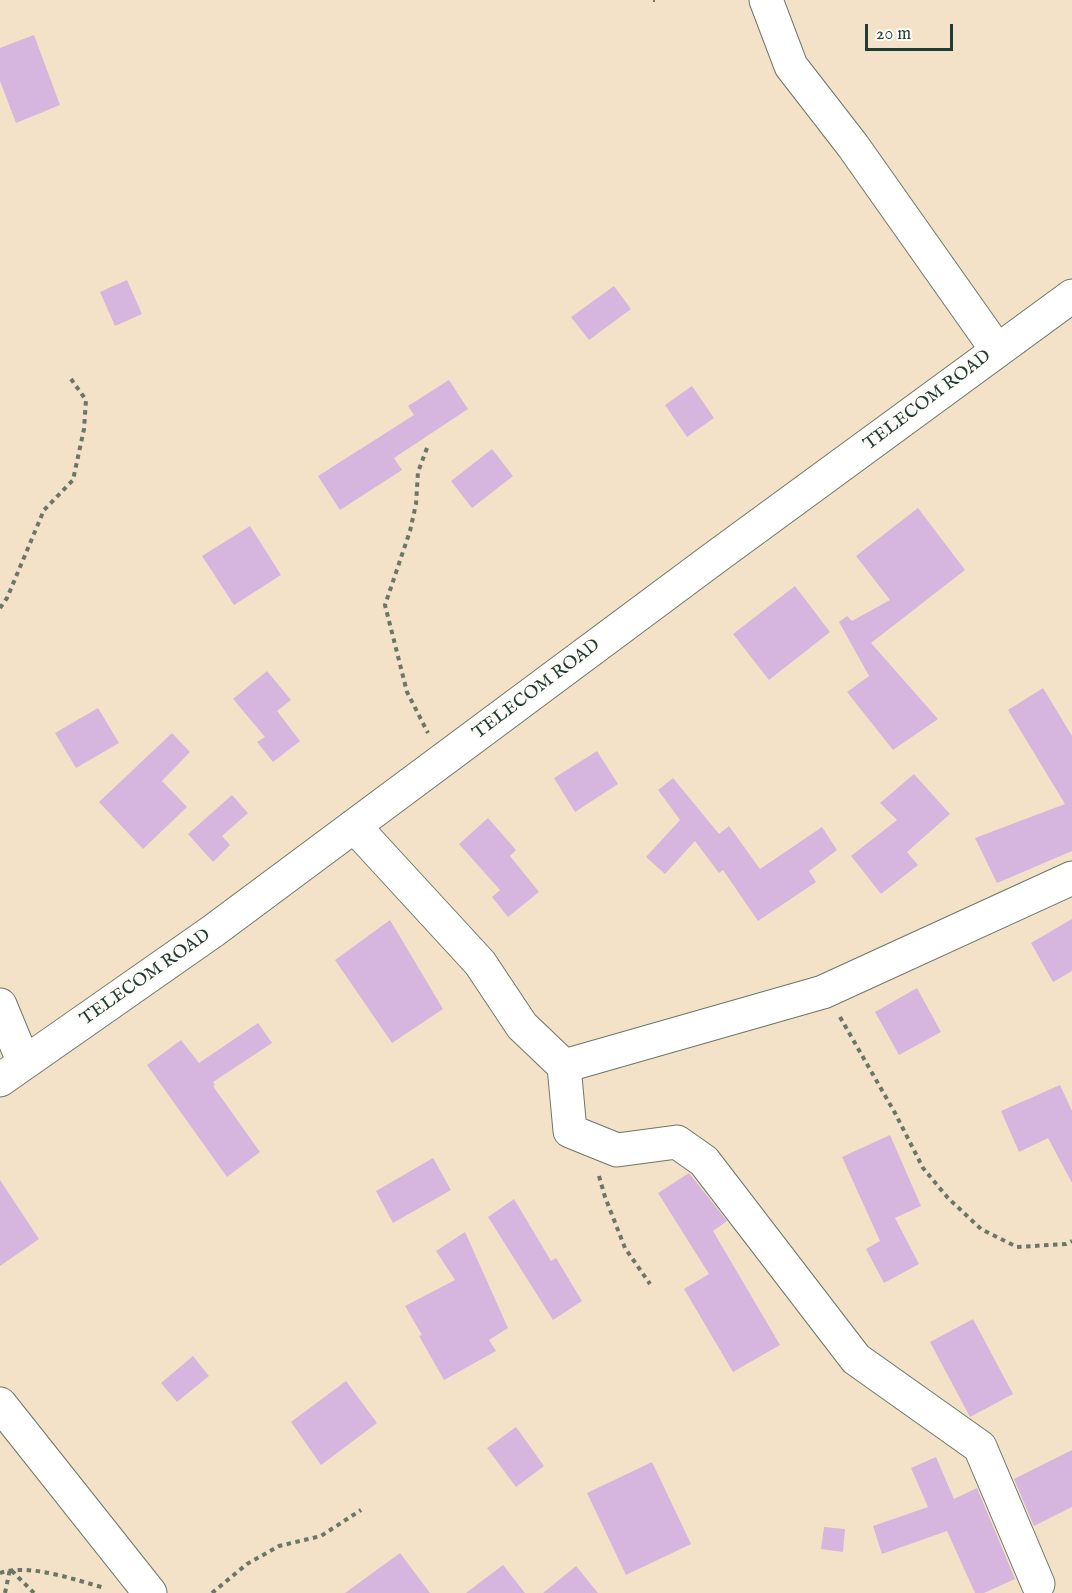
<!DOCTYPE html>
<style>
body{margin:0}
#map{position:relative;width:1072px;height:1593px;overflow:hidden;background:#f4e2c8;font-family:"IM FELL English",serif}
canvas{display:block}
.scale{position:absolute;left:865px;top:24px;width:88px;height:27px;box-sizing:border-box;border:3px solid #1f3d34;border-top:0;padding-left:8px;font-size:18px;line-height:21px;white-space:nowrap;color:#1f3d34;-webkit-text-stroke:4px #fdfcf7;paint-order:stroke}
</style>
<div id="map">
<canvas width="1072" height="1593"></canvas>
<div class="scale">20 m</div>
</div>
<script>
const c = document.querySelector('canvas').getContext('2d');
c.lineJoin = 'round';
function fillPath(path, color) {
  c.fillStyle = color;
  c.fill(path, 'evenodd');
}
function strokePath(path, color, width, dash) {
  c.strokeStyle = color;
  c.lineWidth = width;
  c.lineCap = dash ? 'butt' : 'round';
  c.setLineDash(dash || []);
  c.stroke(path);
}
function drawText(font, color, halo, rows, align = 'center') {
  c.font = font + ' "IM FELL English",serif';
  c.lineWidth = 4.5;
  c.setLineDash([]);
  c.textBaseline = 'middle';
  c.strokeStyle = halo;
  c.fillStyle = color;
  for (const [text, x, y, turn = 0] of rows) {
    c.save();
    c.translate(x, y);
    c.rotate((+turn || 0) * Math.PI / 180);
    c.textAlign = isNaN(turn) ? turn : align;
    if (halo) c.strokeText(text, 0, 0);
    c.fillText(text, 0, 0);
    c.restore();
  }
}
fillPath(new Path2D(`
 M 34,35 L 60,105 L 16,123 L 0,81 L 0,48 Z
 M 127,280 L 142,314 L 115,326 L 100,292 Z
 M 614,286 L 631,309 L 589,340 L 571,317 Z
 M 449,380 L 468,409 L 394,458 L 402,470 L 340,510 L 318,476 L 414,415 L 408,406 Z
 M 692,386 L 714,418 L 687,437 L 665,405 Z
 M 492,449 L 513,476 L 472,508 L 451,481 Z
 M 918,508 L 965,570 L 871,643 L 938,719 L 893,750 L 847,692 L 869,676 L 839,622 L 847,616 L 852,621 L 890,600 L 856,556 Z
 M 250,526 L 281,575 L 234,605 L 202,556 Z
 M 795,586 L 830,632 L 769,680 L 733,634 Z
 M 267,671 L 291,700 L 277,711 L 300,741 L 273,762 L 257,742 L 265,737 L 233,699 Z
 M 1043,688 L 1072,736 L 1072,851 L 997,883 L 975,838 L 1065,804 L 1008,710 Z
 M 98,708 L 119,743 L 76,768 L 55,733 Z
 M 172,733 L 190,752 L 162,781 L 187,807 L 143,849 L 99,802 Z
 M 597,751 L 618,784 L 575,812 L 554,778 Z
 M 914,774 L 950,814 L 907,852 L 918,865 L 881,894 L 851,856 L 897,820 L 880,803 Z
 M 673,778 L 719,834 L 729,826 L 760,869 L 822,827 L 837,850 L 809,871 L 816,882 L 758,921 L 723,870 L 719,873 L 695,841 L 665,874 L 646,857 L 680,820 L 658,790 Z
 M 232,795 L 248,813 L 222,836 L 230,845 L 213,862 L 188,834 Z
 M 488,818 L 516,850 L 510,856 L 539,892 L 508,917 L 492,897 L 500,890 L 459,844 Z
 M 1072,919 L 1072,971 L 1053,982 L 1031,943 Z
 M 390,920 L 443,1009 L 392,1043 L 335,960 Z
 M 917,988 L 941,1032 L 899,1055 L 875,1012 Z
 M 258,1023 L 272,1043 L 213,1082 L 215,1085 L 213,1086 L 260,1152 L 227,1177 L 147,1065 L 181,1040 L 199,1063 Z
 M 1060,1085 L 1072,1111 L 1072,1183 L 1048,1138 L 1019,1152 L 1001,1111 Z
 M 890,1135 L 921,1206 L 895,1218 L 919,1264 L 884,1283 L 866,1249 L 880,1241 L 842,1157 Z
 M 433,1158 L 451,1190 L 393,1223 L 376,1191 Z
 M 689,1173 L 727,1221 L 713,1231 L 780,1345 L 733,1372 L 684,1289 L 709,1274 L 658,1193 Z
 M 0,1180 L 39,1239 L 0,1266 Z
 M 514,1199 L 551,1261 L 556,1258 L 582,1301 L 553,1320 L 488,1217 Z
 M 465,1232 L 508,1328 L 489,1340 L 496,1351 L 444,1380 L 419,1336 L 422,1335 L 405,1306 L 455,1280 L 436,1251 Z
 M 973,1319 L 1013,1394 L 970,1417 L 930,1342 Z
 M 193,1356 L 209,1376 L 177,1402 L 161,1383 Z
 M 346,1381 L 377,1423 L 321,1465 L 291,1422 Z
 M 516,1427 L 544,1466 L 516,1487 L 487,1448 Z
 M 1072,1450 L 1072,1507 L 1034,1526 L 1014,1479 Z
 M 936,1457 L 954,1499 L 977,1488 L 1015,1579 L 984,1593 L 975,1593 L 947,1531 L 882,1554 L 873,1526 L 928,1507 L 911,1468 Z
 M 652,1462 L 691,1544 L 626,1575 L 587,1493 Z
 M 824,1527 L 845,1529 L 843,1552 L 821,1549 Z
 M 400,1553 L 430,1593 L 345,1593 Z
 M 503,1565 L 525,1593 L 466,1593 Z
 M 576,1566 L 598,1593 L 543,1593 Z`), '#d6b6de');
const street = new Path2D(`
 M 766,0 L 791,66 L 853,146 L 997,350
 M 354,826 L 480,963 L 522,1026 L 564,1066 L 823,992 L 1072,878
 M 0,1005 L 24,1063
 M 564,1066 L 570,1131 L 617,1150 L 677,1142 L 704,1161 L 856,1359 L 980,1447 L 1038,1584
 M 0,1080 L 213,931 L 713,559 L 1072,296
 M 0,1404 L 150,1593`);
strokePath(street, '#6a7768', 35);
strokePath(new Path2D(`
 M 653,0 L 655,0
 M 427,448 L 418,472 L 416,504 L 410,531 L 385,605 L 407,692 L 428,733
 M 0,608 L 7,598 L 44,510 L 73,480 L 84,429 L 86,400 L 71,379
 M 840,1017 L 895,1113 L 923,1168 L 948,1198 L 981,1229 L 1017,1247 L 1066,1244 L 1072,1241
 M 599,1176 L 605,1197 L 625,1248 L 650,1284
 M 0,1573 C 30,1563 75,1580 105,1588
 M 5,1593 L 10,1569 L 34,1593
 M 212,1593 L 247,1564 L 279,1546 L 321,1536 L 361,1510`), '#6a7768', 4, [4.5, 4.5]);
strokePath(street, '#fff', 33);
drawText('18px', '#1f3d34', '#fdfcf7', [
 ["TELECOM ROAD",928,401,-37],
 ["TELECOM ROAD",537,690,-37],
 ["TELECOM ROAD",146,978,-35]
]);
</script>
